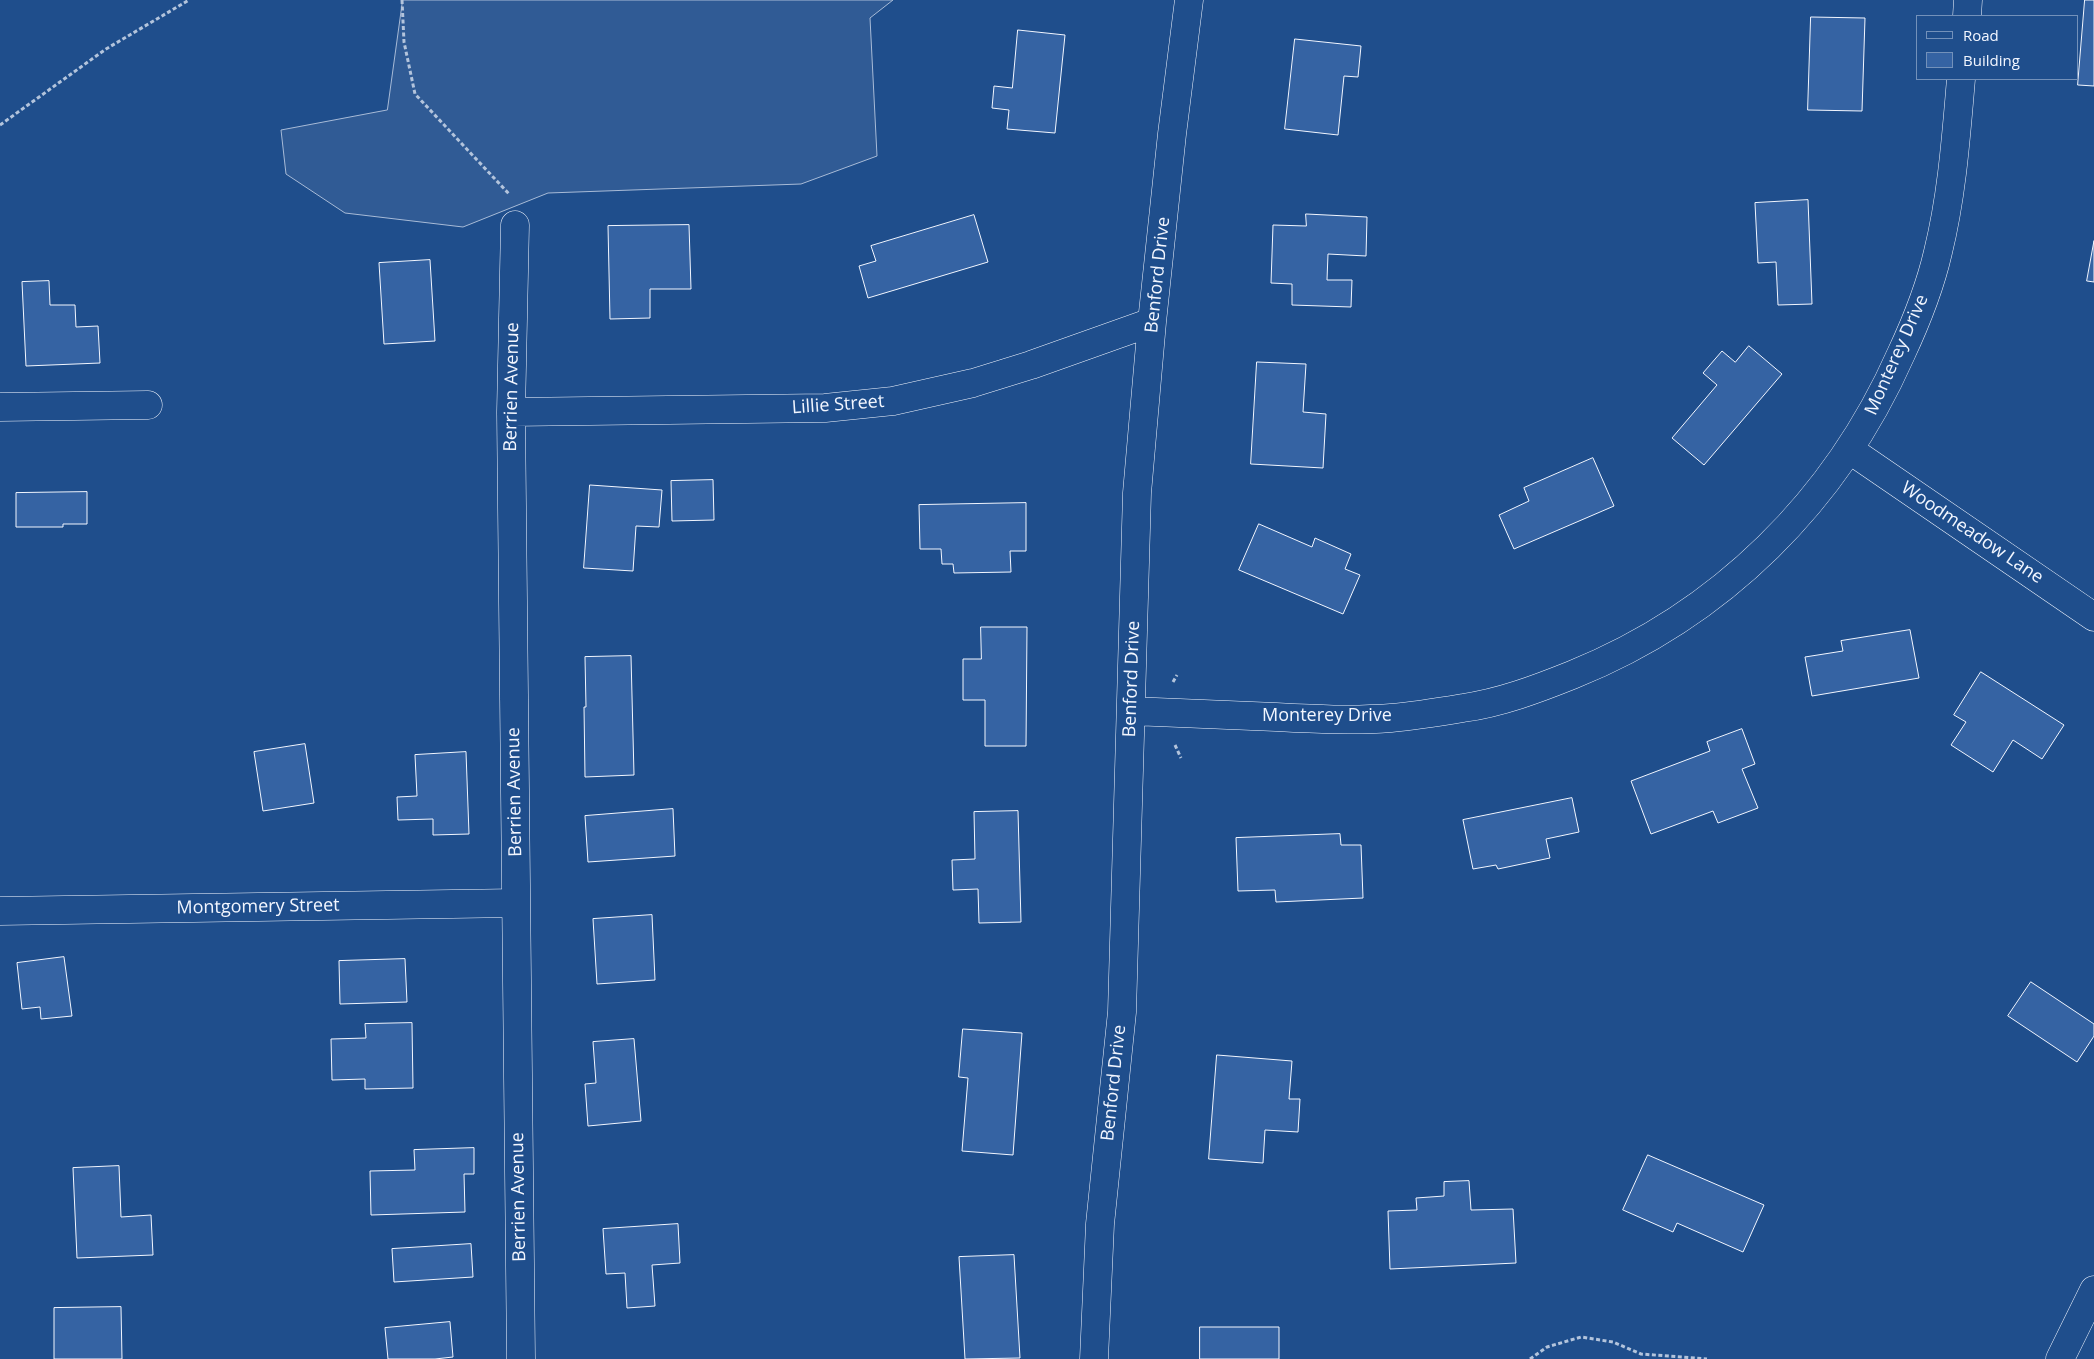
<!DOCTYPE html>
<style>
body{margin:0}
#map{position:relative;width:2094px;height:1359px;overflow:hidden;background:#1f4e8c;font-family:"Open Sans",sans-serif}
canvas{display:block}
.legend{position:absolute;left:1916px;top:15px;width:162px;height:65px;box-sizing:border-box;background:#1f4e8c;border:1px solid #7391ba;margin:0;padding:6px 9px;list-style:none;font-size:15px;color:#f2f6ff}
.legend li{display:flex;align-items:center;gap:10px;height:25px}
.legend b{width:25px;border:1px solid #7391ba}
</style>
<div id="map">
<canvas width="2094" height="1359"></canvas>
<ul class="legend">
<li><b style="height:6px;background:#1f4e8c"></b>Road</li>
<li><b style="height:14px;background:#3563a3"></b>Building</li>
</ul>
</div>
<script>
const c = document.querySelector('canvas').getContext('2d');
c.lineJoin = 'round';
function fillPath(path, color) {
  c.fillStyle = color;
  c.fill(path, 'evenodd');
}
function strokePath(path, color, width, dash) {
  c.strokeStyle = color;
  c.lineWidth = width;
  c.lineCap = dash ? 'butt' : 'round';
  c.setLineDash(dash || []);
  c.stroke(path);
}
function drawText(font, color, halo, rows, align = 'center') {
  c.font = font + ' "Open Sans",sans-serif';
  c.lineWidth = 4;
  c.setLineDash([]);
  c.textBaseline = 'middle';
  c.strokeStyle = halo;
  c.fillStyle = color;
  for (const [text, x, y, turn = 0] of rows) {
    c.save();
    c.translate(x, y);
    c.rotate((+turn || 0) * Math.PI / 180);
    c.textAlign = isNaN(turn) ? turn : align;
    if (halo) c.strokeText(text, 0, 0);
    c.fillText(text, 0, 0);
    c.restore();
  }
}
const built = new Path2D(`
 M 403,0 L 893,0 L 870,18 L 877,156 L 801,184 L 548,193 L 463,227 L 345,213 L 286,174 L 281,130 L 387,110 Z`);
fillPath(built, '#305b95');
strokePath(built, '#a8bbd7', 1);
const building = new Path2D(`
 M 2085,0 L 2094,0 L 2094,86 L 2078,85 Z
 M 1811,17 L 1865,18 L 1862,111 L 1808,110 Z
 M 1018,30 L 1065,35 L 1055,133 L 1007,129 L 1009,110 L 992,108 L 994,86 L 1012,88 Z
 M 1295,39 L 1361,46 L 1358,77 L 1344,76 L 1338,135 L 1285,129 Z
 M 1808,200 L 1812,304 L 1778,305 L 1776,262 L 1758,263 L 1755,203 Z
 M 1306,214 L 1367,217 L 1366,256 L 1328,254 L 1327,280 L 1352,280 L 1351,307 L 1292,305 L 1292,284 L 1271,283 L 1273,225 L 1306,226 Z
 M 974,215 L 988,262 L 868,298 L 859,266 L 876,261 L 871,246 Z
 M 689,225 L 691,289 L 650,289 L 650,318 L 610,319 L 608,226 Z
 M 2094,241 L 2094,282 L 2087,281 Z
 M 430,260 L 435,341 L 384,344 L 379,263 Z
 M 49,281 L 50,305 L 75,305 L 76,327 L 98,326 L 100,363 L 26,366 L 22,282 Z
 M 1749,346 L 1782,374 L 1704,465 L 1672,438 L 1717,385 L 1703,373 L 1722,351 L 1735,362 Z
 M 1257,362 L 1306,364 L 1303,412 L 1326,414 L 1323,468 L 1251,464 Z
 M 1593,458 L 1614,506 L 1514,549 L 1499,515 L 1529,501 L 1524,488 Z
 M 713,480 L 714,520 L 672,521 L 671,481 Z
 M 590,485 L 662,490 L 659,527 L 636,526 L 633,571 L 584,568 Z
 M 87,492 L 87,524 L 63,524 L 63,527 L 16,527 L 16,493 Z
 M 1026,503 L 1026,551 L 1010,551 L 1011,572 L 954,573 L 953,564 L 942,564 L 941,549 L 920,549 L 919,505 Z
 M 1259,524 L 1312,547 L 1315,538 L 1351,554 L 1345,569 L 1360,575 L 1343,614 L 1239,570 Z
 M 981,627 L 1027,627 L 1026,746 L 985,746 L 985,700 L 963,700 L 963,659 L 981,659 Z
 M 1910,630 L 1919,678 L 1812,696 L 1805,657 L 1843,651 L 1841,641 Z
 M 631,656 L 634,775 L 585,777 L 584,707 L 586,707 L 585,657 Z
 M 1981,672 L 2064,725 L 2042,759 L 2013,740 L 1993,772 L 1951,745 L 1966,722 L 1954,715 Z
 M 1742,729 L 1755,764 L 1742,769 L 1758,808 L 1718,823 L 1713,811 L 1651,834 L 1631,781 L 1710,751 L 1707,742 Z
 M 305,744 L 314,803 L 263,811 L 254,752 Z
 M 466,752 L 469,834 L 433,835 L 433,819 L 398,820 L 397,797 L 417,796 L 415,755 Z
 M 1572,798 L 1579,832 L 1546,839 L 1550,858 L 1498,869 L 1496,865 L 1473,869 L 1463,820 Z
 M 673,809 L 675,856 L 588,862 L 585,816 Z
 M 1018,811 L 1021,922 L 979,923 L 978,889 L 953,890 L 952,860 L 975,859 L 974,812 Z
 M 1340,834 L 1341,845 L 1361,845 L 1363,898 L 1276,902 L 1275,890 L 1238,891 L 1236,838 Z
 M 652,915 L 655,980 L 597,984 L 593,919 Z
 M 64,957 L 72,1016 L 41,1019 L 40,1007 L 22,1009 L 17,963 Z
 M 405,959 L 407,1002 L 340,1004 L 339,961 Z
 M 2031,982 L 2094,1024 L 2094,1036 L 2077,1062 L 2008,1016 Z
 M 412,1023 L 413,1088 L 365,1089 L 365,1079 L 332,1080 L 331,1039 L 366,1038 L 365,1024 Z
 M 963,1029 L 1022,1033 L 1013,1155 L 962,1151 L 968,1078 L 959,1077 Z
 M 634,1039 L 641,1121 L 588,1126 L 585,1084 L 596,1083 L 593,1042 Z
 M 1217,1055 L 1292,1061 L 1289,1099 L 1300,1099 L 1298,1132 L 1265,1130 L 1263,1163 L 1209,1159 Z
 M 474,1148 L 474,1174 L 464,1174 L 465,1212 L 371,1215 L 370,1171 L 415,1170 L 414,1150 Z
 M 1648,1155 L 1764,1205 L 1743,1252 L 1677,1223 L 1673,1232 L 1623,1210 Z
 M 119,1166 L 121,1217 L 151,1215 L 153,1255 L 77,1258 L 73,1168 Z
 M 1469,1181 L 1471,1210 L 1513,1209 L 1516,1263 L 1390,1269 L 1388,1211 L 1417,1210 L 1416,1198 L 1444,1196 L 1444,1182 Z
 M 678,1224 L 680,1263 L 652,1265 L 655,1306 L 627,1308 L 625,1273 L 606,1274 L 603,1229 Z
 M 471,1244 L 473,1277 L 394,1282 L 392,1249 Z
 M 1014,1255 L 1020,1358 L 965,1359 L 959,1257 Z
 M 121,1307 L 122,1359 L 54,1359 L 54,1308 Z
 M 450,1322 L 453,1357 L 435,1359 L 388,1359 L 385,1328 Z
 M 1200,1327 L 1279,1327 L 1279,1359 L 1200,1359 Z`);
fillPath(building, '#3563a3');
strokePath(building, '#f2f6ff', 1);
const minor = new Path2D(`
 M 1967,16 L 1968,0
 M 515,225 L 511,412 L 521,1359
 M 0,407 L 148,405
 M 511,412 L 825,408 L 893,401 L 973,383 L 1031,365 L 1152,322
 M 1850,450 L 2094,617
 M 1131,711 C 1179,713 1228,715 1276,717 C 1314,719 1352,721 1391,718 C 1415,716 1439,712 1463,708 C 1500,703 1537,689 1572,675 C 1721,615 1836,501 1901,354 C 1916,322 1930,287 1938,252 C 1952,195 1956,137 1961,79
 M 0,911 L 516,903
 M 1094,1359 L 1100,1224 L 1122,1012 L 1137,493 L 1152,322 L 1172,134 L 1189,0
 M 2060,1359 L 2094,1290`);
strokePath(minor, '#f2f6ff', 29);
strokePath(new Path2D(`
 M 402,0 L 404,42 L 415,94 L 510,195
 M 0,125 L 106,49 L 189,0
 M 1173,682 L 1177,675
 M 1175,745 L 1181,758
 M 1530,1359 L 1547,1347 L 1581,1337 L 1613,1342 L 1641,1354 L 1707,1359`), '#b3c4dc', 3, [4, 2.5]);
strokePath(minor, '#1f4e8c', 28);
drawText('18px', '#f2f6ff', '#1f4e8c', [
 ["Benford Drive",1158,275,-84],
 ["Monterey Drive",1897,355,-66],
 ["Berrien Avenue",512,387,-89],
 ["Lillie Street",838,405,-4],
 ["Woodmeadow Lane",1972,533,34],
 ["Benford Drive",1132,679,-88],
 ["Monterey Drive",1327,716],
 ["Berrien Avenue",515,792,-91],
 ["Montgomery Street",258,907,-1],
 ["Benford Drive",1114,1083,-84],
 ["Berrien Avenue",519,1197,-91]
]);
</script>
